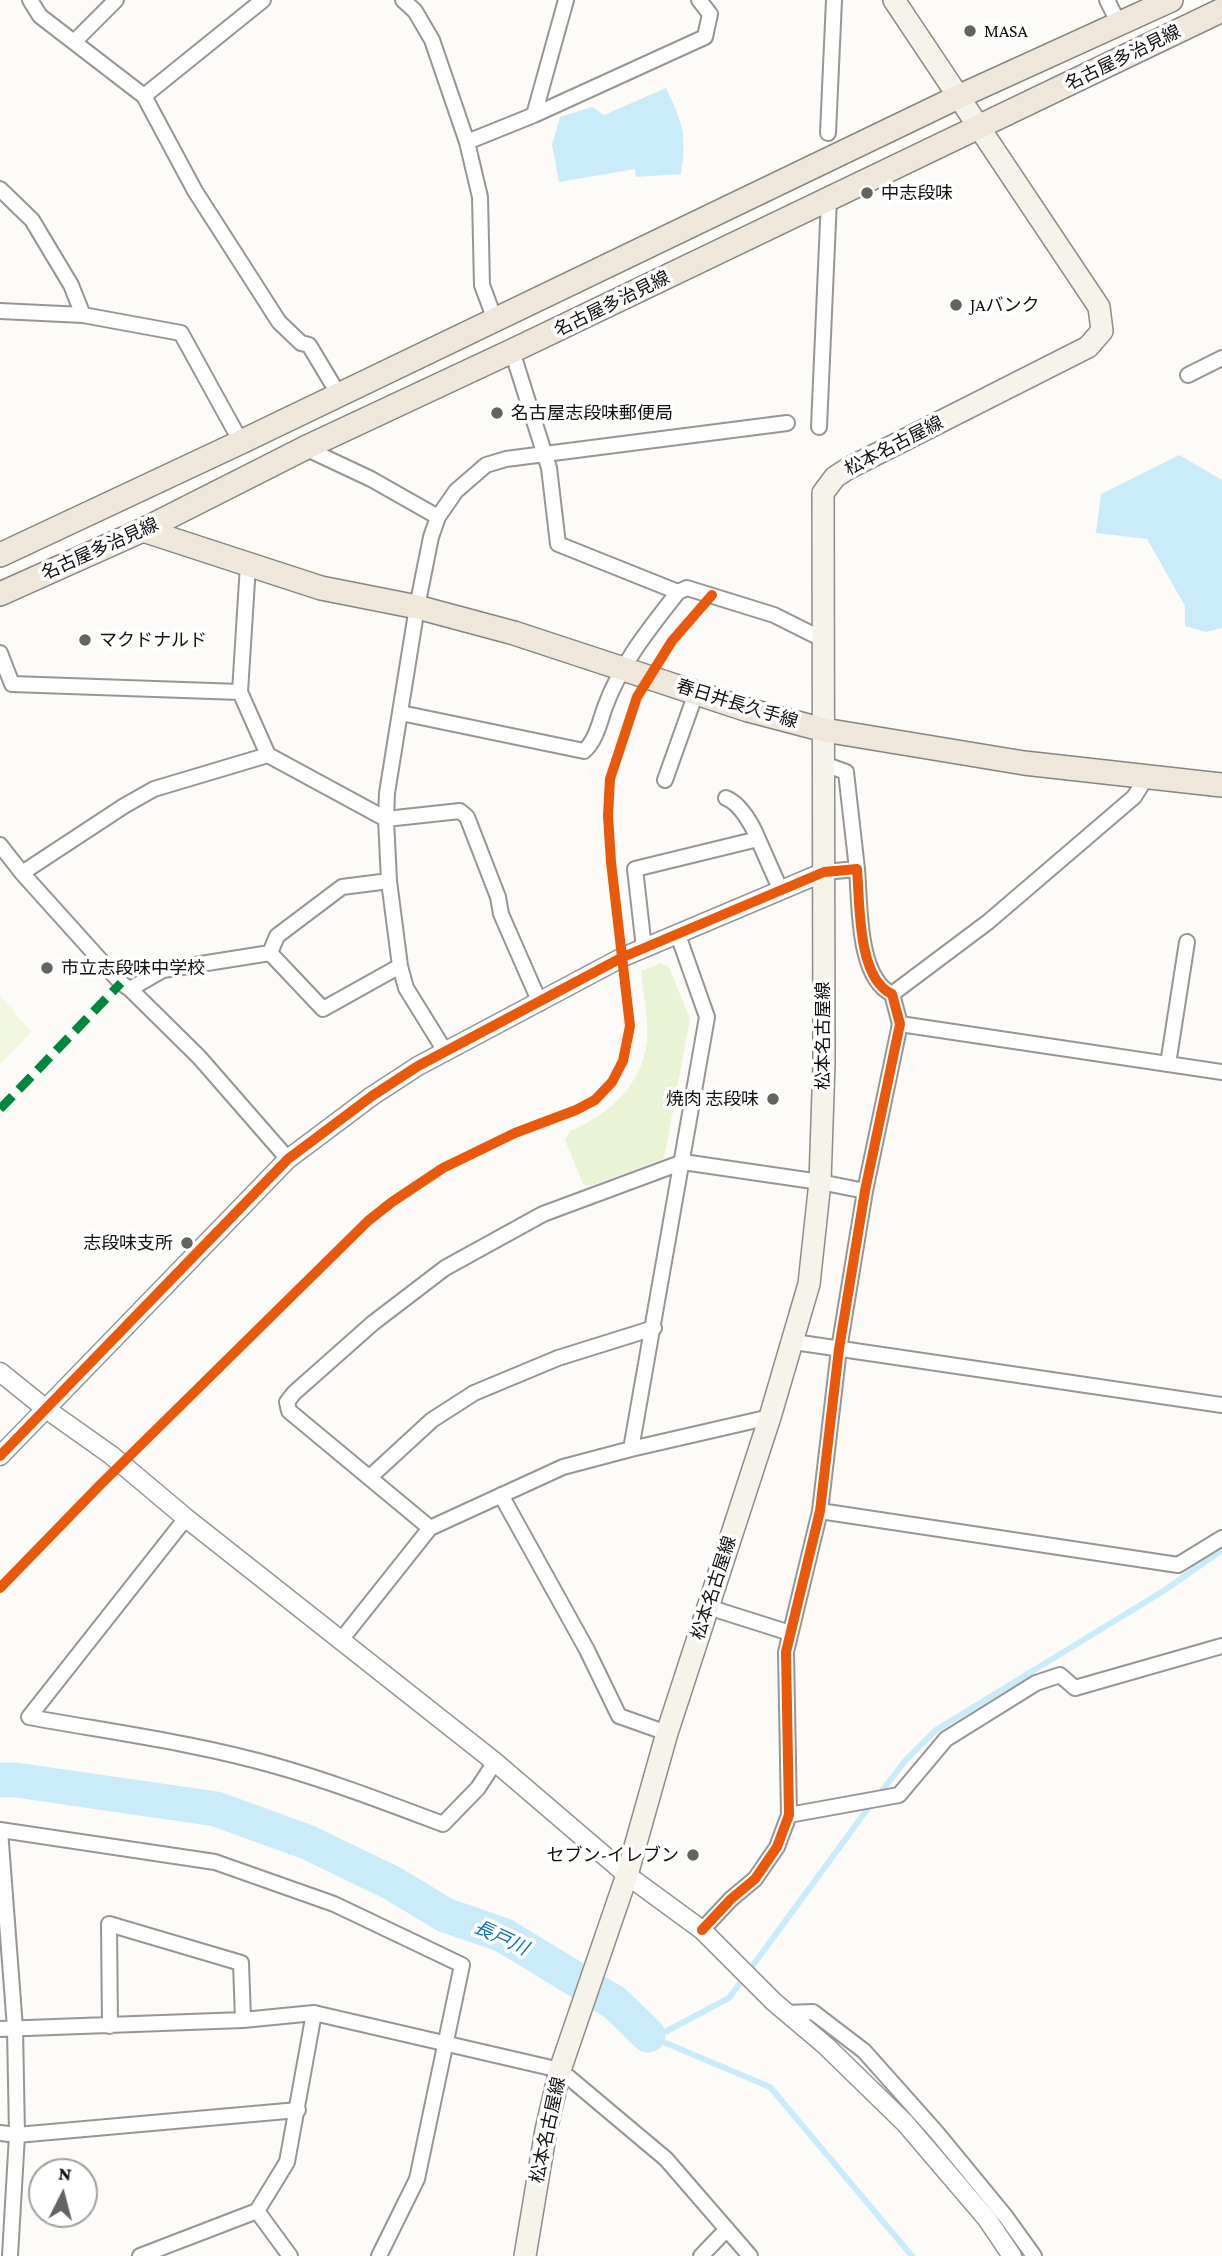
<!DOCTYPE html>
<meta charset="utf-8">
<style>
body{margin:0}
#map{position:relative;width:1222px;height:2256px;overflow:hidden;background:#fdfbf7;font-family:"Crimson Pro",serif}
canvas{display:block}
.north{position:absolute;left:28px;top:2158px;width:70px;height:70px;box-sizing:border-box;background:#fff;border:2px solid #a0a0a0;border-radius:50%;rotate:6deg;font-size:19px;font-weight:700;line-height:28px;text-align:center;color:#111}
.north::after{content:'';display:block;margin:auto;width:24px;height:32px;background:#646362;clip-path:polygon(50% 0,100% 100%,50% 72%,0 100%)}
</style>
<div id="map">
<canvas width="1222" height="2256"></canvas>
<div class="north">N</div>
</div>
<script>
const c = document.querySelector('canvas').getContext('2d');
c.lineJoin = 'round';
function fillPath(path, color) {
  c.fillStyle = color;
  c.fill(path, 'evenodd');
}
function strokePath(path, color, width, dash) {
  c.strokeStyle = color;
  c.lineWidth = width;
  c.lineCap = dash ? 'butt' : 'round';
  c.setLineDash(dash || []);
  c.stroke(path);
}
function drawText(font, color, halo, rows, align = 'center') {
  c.font = font + ' "Crimson Pro","Noto Sans JP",serif';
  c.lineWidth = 7;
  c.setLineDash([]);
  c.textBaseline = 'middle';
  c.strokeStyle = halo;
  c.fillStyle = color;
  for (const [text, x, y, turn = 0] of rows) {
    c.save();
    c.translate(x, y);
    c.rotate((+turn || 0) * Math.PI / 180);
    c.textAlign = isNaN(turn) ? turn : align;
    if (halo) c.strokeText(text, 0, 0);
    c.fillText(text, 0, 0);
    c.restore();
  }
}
fillPath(new Path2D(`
 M 661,963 L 669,967 L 690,1019 L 665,1153 L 663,1159 L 590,1186 L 583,1184 L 565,1140 L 570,1131 C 609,1115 642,1085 647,1041 C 649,1019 643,994 641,971 Z`), '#e9f4d5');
fillPath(new Path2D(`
 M 0,995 L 31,1032 L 0,1065 Z`), '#f2f8df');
fillPath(new Path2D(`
 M 666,88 C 683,124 687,134 681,174 L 636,177 L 635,169 L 559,182 L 552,145 L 560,117 L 592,107 L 604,115 Z
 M 1179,455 L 1222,480 L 1222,628 L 1206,632 L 1185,626 L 1185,606 L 1147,539 L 1096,533 L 1101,494 Z`), '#caecfa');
strokePath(new Path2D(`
 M 648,2035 L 667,2031 L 729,1998 L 866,1811 L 906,1760 L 936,1730 L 1165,1590 L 1222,1550
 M 649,2036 L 770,2087 L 912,2256`), '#caecfa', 6);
strokePath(new Path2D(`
 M 0,1780 L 16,1780 L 216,1809 L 307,1842 L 392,1883 L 445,1915 L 503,1935 L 615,2003 L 648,2035`), '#caecfa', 35);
const minor = new Path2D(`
 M 30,0 L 40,16 L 144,96 L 195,191 L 279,322 L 301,343 L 309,345 L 339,395
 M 403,0 L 415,11 L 432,40 L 467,142 L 480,197 L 482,285 L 495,320
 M 1107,0 L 1119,24
 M 74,42 L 116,0
 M 144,96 L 263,0
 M 534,115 L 566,0
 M 828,133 L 834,0
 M 467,142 L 534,115 L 705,37 L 710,14 L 699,0
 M 0,189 L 32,220 L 71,285 L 83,315
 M 0,311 L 83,315 L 181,333 L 241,442
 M 512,351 L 549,468 L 558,544 L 678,592 L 687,588 L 774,615 L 824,640
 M 1188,375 L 1222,358
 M 819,427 L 829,199
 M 305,448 L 371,479 L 438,517
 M 248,565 L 240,692 L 268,755 L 386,819 L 460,811 L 467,817 L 498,897 L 501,914 L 540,1003
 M 0,653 L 12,684 L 240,692
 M 401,713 L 584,751 C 596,741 600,721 605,707 C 621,663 650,628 678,592
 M 824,764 L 846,772 L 857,869
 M 665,780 L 696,693
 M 726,798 C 740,803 753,826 758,839
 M 0,845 L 22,873 L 121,983 L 130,989 L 199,1057 L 288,1159
 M 22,873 L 124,806 L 154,789 L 268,755
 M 644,948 L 635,869 L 758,839 L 781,891
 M 270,953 L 277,936 L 342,887 L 389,881
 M 130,989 L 163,970 L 270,953 L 323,1009 L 400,966
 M 892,994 L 988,922 L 1134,797 L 1146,778
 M 900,1024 L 1222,1072
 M 445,1051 L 406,988 L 400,966 L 389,881 L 386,819 L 387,793 L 417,607 L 431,537 L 438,517 L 456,491 L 486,465 L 506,459 L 787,423
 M 1168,1064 L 1187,942
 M 794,1342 L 1222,1405
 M 631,1449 L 707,1017 L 678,935
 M 370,1477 L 432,1420 L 474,1393 L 558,1358 L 654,1328
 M 501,1495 L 587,1650 L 619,1716 L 667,1733
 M 820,1511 L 1178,1565 L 1222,1538
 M 186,1518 L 29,1717 C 111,1732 196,1743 276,1766 C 333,1782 387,1803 443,1824 L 478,1788 L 495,1762
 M 430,1528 L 289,1411 L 287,1402 L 294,1393 L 373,1323 L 445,1268 L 543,1214 L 683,1162 L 820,1182 L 865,1191
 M 708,1607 L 790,1633
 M 341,1640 L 430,1528 L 563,1467 L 631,1449 L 770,1417
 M 789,1815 L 899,1795 L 946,1739 L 1036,1683 L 1060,1675 L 1075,1688 L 1222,1646
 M 0,1830 L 215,1862 L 334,1904 L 462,1965 L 417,2179 L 379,2256
 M 0,1830 L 15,2028 L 17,2135 L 10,2256
 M 702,1930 L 731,1899 L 755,1879 L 777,1847 L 789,1815 L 786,1652 L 820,1511 L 839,1349 L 865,1191 L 900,1024 L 892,994 C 857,978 860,903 857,869 L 824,872
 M 786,2013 L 813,2012 L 864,2051 L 937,2133 L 1006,2217 L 1034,2256
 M 110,2026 L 109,1924 L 241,1963 L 243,2020
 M 0,2029 L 243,2020 L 314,2013 L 560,2070 L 666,2159 L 750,2256
 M 0,2133 L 17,2135 L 298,2110
 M 257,2211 L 290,2256
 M 140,2256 L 257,2211 L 287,2162 L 314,2013
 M 701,2256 L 727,2229`);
const tertiary = new Path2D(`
 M 0,1372 L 46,1409 L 111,1455 L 186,1518 L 495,1762 L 627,1875 L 702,1930 L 774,2002 L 826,2046 L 905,2123 L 987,2219 L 1012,2256
 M 0,1456 L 288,1159 L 372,1096 L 418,1066 L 623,957 L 824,872`);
const secondary = new Path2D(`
 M 525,2256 L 546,2130 L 560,2070 L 627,1875 L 667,1733 L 770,1417 L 809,1284 L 820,1182 L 824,1063 L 823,493 L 835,477 L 849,468 L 1088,347 L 1102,331 L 1099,307 L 894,0`);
const primary = new Path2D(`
 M 143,530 L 321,588 L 417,607 L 514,633 L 748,710 L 824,730 L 1024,763 L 1222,785
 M 0,555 L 241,442 L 958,97 L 1171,0
 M 0,594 L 143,530 L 305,448 L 512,351 L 1222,10`);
strokePath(minor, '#979695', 18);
strokePath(tertiary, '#979695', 21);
strokePath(secondary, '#8e8d8b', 24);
strokePath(primary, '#858482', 26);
strokePath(minor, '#fffefe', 14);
strokePath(tertiary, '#fffefe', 18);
strokePath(secondary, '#f6f3eb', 21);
strokePath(primary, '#eee7da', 23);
strokePath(new Path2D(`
 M 0,1109 L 121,983`), '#00873e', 9, [18, 9]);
strokePath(new Path2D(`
 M 0,1456 L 288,1159 L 372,1096 L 418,1066 L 623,957 L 824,872 L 857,869 C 860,903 857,978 892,994 L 900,1024 L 865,1191 L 839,1349 L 820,1511 L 786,1652 L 789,1815 L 777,1847 L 755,1879 L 731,1899 L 702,1930
 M 0,1588 L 101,1484 L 368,1221 L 392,1202 L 443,1168 L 515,1133 L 576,1110 L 595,1100 L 612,1082 L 623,1061 L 630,1026 L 611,862 L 608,816 L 610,779 L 637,697 L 672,641 L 712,595`), '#e8590c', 10);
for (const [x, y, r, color] of [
 [970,31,7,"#646362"],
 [867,193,7,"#646362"],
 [956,305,7,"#646362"],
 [497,413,7,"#646362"],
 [85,640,7,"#646362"],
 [47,968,7,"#646362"],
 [773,1099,7,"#646362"],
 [187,1243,7,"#646362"],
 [693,1855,7,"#646362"]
]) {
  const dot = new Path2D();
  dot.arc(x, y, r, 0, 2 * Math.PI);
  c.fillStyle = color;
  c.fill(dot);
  strokePath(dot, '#fff', 2.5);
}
drawText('18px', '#111', '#fff', [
 ["MASA",984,31],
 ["中志段味",881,193],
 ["JAバンク",970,305],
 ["名古屋志段味郵便局",511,413],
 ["マクドナルド",99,640],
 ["市立志段味中学校",61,968],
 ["焼肉 志段味",759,1099,"right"],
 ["志段味支所",173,1243,"right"],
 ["セブン-イレブン",679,1855,"right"]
], 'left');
drawText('18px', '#111', '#fff', [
 ["名古屋多治見線",1123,58,-26],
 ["名古屋多治見線",612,304,-26],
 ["松本名古屋線",894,446,-27],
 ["名古屋多治見線",100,549,-24],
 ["春日井長久手線",737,704,17],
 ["松本名古屋線",823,1036,-90],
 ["松本名古屋線",714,1588,-72],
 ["松本名古屋線",548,2130,-78]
]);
drawText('italic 19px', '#0c73b1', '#fff', [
 ["長戸川",501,1938,25]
]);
</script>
